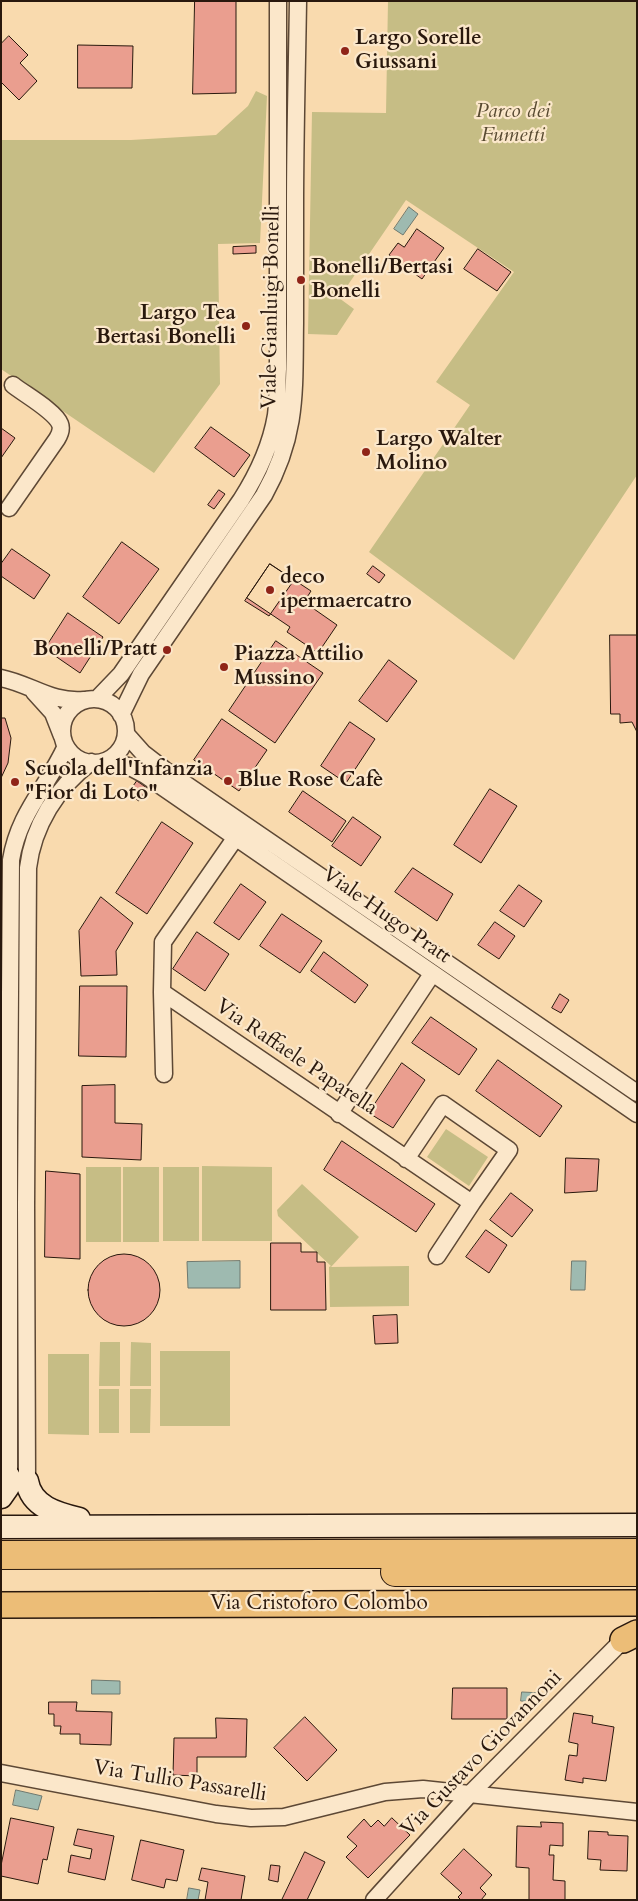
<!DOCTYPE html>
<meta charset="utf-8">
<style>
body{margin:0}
#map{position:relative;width:638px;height:1901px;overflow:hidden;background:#f9daae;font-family:Cardo,serif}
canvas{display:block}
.frame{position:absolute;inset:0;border:2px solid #29180d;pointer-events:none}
</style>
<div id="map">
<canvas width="638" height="1901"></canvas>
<div class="frame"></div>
</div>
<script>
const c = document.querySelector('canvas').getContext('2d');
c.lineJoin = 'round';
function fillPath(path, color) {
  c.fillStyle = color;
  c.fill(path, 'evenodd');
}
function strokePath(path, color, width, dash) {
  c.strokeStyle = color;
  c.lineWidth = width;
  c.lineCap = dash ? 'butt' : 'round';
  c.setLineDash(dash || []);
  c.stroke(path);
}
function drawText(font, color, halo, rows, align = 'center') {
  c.font = font + ' Cardo,serif';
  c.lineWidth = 4.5;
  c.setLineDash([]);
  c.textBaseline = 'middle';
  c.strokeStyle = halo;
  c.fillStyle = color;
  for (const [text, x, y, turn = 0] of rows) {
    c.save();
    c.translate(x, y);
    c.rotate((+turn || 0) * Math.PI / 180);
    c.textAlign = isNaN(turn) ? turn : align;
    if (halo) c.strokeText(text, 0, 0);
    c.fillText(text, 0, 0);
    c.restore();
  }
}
fillPath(new Path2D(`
 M 388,1 L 637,1 L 637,475 L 514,660 L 369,552 L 470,405 L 436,382 L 514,272 L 406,200 L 339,298 L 354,309 L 337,335 L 308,334 L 312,112 L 386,113 Z
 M 256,91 L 267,96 L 260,243 L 218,244 L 220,384 L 154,473 L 1,369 L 1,140 L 131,140 L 216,135 L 248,106 Z
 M 446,1129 L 488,1157 L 469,1186 L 427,1157 Z
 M 202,1166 L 272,1167 L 272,1241 L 202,1241 Z
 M 86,1167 L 121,1167 L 121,1242 L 86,1242 Z
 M 123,1167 L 159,1167 L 159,1242 L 123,1242 Z
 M 163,1167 L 199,1167 L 199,1241 L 163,1241 Z
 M 302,1184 L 359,1237 L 331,1267 L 409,1266 L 409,1306 L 330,1307 L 329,1267 L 331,1266 L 278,1216 L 277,1210 Z
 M 100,1342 L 120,1342 L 120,1386 L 99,1386 Z
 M 131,1342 L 151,1343 L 151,1386 L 130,1386 Z
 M 160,1351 L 230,1351 L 230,1426 L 160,1426 Z
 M 48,1354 L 89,1354 L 89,1435 L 48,1434 Z
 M 99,1389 L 119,1389 L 119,1433 L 99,1433 Z
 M 130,1389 L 151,1389 L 150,1433 L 130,1433 Z`), '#c6bd85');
const water = new Path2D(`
 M 409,207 L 418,214 L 403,235 L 394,229 Z
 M 240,1261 L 240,1288 L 188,1288 L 187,1262 Z
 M 572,1261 L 586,1261 L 585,1290 L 571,1290 Z
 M 92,1680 L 120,1681 L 120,1694 L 92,1694 Z
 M 522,1692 L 543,1693 L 542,1702 L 521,1701 Z
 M 16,1790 L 42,1796 L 38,1810 L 13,1805 Z
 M 189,1888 L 200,1890 L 198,1900 L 187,1900 Z`);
fillPath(water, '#9ebab0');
strokePath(water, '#6f796f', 1);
const building = new Path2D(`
 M 195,1 L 236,1 L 236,93 L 193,94 Z
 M 9,36 L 28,55 L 20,63 L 37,81 L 19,100 L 1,82 L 1,44 Z
 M 78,45 L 133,46 L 132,88 L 78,88 Z
 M 417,229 L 444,248 L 422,279 L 389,255 L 398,243 L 404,247 Z
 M 256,246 L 256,253 L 233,254 L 233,247 Z
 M 478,249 L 511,272 L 497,291 L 464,269 Z
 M 211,427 L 250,455 L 234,477 L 195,448 Z
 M 1,428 L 15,438 L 1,458 Z
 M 219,490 L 225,494 L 214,509 L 208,505 Z
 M 122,542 L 159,569 L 119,624 L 83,597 Z
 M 12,549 L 50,575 L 34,599 L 1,576 L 1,564 Z
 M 270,564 L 311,591 L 304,602 L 337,625 L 318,653 L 287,632 L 290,627 L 247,598 Z
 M 270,564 L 294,580 L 269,616 L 245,601 Z
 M 373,566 L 385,575 L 379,583 L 367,574 Z
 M 68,613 L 103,637 L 80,673 L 45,649 Z
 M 610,635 L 637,635 L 637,732 L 632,722 L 620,723 L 620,714 L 611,714 Z
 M 276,641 L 323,673 L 275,743 L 229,711 Z
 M 389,660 L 417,681 L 387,722 L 359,701 Z
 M 1,718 L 5,718 L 11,738 L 8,763 L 1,778 Z
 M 222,719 L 267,750 L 239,791 L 194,760 Z
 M 350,722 L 375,739 L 346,783 L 321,766 Z
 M 137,781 L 147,788 L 139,801 L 128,794 Z
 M 490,789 L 517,806 L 481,863 L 454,845 Z
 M 303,791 L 346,821 L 332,842 L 289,812 Z
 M 353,817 L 381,837 L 361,866 L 332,846 Z
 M 162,822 L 193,843 L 147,914 L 116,893 Z
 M 413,868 L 453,894 L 437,921 L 395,892 Z
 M 241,884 L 266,902 L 239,940 L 214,923 Z
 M 519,885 L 542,901 L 524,927 L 500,911 Z
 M 101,897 L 133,923 L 116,951 L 117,975 L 81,976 L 79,931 Z
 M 282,914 L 322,941 L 300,973 L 260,946 Z
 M 495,922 L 515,936 L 499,959 L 478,945 Z
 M 197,932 L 229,954 L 205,991 L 173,969 Z
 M 324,952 L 368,985 L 355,1003 L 311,971 Z
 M 80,986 L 127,986 L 126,1057 L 79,1056 Z
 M 560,994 L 569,1000 L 561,1013 L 552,1008 Z
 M 431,1017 L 477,1049 L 459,1075 L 412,1043 Z
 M 498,1060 L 562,1106 L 540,1137 L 476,1091 Z
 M 402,1063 L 425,1080 L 393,1128 L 369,1113 Z
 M 115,1085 L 115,1123 L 142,1124 L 141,1160 L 82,1157 L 82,1086 Z
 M 342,1141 L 435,1204 L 416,1232 L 324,1170 Z
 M 566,1158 L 599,1159 L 597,1191 L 565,1193 Z
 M 46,1171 L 80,1174 L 80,1259 L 45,1257 Z
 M 511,1193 L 533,1210 L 512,1237 L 490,1220 Z
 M 486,1230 L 507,1245 L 489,1273 L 466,1257 Z
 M 271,1243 L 301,1243 L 301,1252 L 317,1252 L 317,1262 L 325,1262 L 326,1310 L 271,1310 Z
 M88 1290a36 36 0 1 1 72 0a36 36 0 1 1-72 0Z
 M 397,1315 L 398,1343 L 375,1344 L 373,1316 Z
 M 453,1688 L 507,1688 L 507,1719 L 452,1719 Z
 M 49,1702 L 77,1702 L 76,1711 L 112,1712 L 111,1745 L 80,1744 L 80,1734 L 60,1734 L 61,1726 L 54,1726 L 54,1714 L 49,1714 Z
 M 574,1713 L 593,1716 L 592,1723 L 614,1727 L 606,1781 L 583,1778 L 583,1783 L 565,1780 L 569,1755 L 577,1756 L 578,1744 L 569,1742 Z
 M 305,1717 L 337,1750 L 307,1781 L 274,1748 Z
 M 216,1718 L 247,1719 L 246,1757 L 197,1757 L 197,1776 L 173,1775 L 174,1738 L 216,1738 Z
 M 11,1818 L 54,1827 L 47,1860 L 43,1859 L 38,1884 L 1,1876 L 1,1866 Z
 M 392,1818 L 410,1835 L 368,1878 L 346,1857 L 357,1846 L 347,1837 L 364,1819 L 371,1827 L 378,1820 L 384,1826 Z
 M 541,1822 L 563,1823 L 563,1846 L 550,1845 L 549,1855 L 554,1855 L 553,1880 L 565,1881 L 565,1900 L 529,1900 L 529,1868 L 516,1867 L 517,1826 L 541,1827 Z
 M 78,1829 L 114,1836 L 105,1880 L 68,1872 L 71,1855 L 90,1859 L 92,1849 L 74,1845 Z
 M 589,1831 L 608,1832 L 608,1835 L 628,1836 L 627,1871 L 600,1870 L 601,1860 L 588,1859 Z
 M 141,1840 L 184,1850 L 177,1881 L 166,1879 L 164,1888 L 132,1880 Z
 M 464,1849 L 492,1875 L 480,1888 L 486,1894 L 481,1900 L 461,1900 L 458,1897 L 462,1893 L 441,1874 Z
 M 305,1852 L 325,1862 L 307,1900 L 282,1900 Z
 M 271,1865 L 280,1866 L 278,1882 L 269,1880 Z
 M 202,1868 L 245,1876 L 241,1900 L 205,1900 L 208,1882 L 199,1880 Z`);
fillPath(building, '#ea9e8f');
strokePath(building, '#29180d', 1);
const street = new Path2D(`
 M 9,508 L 57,439 C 60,434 62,429 60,424 C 55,411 24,394 13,385
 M 1,678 C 31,684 51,703 84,700
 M 34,692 L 53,713 L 62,736
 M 97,699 L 121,674 L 241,500 C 257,475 271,445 276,415 C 278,400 277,384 278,369 L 278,1
 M62 731a32 32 0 1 1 64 0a32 32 0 1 1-64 0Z
 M 121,715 L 141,674 L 264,495 C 298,434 294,390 295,323 C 295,284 295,245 295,206 C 295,137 297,69 298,1
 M 127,735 L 143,753 L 165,770 L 637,1093
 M 107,761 L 128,766 L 145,775 L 637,1114
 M 162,992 L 472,1203 L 437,1256
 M 164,1074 L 162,992 L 163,942 L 236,837
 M 339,1114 L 432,974
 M 406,1159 L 443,1104 L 509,1150 L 472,1203
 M 9,1477 L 9,1129 L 11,860 C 19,812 47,788 66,746
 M 27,1481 L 26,1205 L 28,868 C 33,826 57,787 91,762
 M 1,1773 L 216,1814 L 251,1818 L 284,1817 L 385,1792 L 423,1789 L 637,1812
 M 374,1900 L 470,1794 L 623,1640`);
const secondary = new Path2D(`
 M 27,1481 C 31,1507 58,1514 79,1519
 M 1,1497 L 8,1487 L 9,1477
 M 1,1527 L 637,1525`);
const primary = new Path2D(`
 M 1,1605 L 637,1603
 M 623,1640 L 637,1633`);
const highway = new Path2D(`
 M 1,1555 L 637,1553
 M 395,1572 L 637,1572`);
strokePath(street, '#5d4835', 19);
strokePath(secondary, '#29180d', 25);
strokePath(primary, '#29180d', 28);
strokePath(highway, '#29180d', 30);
strokePath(street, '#fbe7ca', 16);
strokePath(secondary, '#fbe7ca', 22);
strokePath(primary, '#ecbd77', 25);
strokePath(highway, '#ecbd77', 28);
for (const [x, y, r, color] of [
 [345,51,5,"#8f2418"],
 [301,280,5,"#8f2418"],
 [246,326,5,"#8f2418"],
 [366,452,5,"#8f2418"],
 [270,590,5,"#8f2418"],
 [167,650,5,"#8f2418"],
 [224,667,5,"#8f2418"],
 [228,781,5,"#8f2418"],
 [15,782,5,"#8f2418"]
]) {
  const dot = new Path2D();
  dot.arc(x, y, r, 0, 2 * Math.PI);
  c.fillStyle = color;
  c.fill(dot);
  strokePath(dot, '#fbe7ca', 2);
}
drawText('bold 21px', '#29180d', '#fbe7ca', [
 ["Largo Sorelle",355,39],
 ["Giussani",355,63],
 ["Bonelli/Bertasi",311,268],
 ["Bonelli",311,292],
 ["Largo Tea",236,314,"right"],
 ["Bertasi Bonelli",236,338,"right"],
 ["Largo Walter",376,440],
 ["Molino",376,464],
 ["deco",280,578],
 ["ipermaercatro",280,602],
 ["Bonelli/Pratt",157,650,"right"],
 ["Piazza Attilio",234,655],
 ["Mussino",234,679],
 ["Scuola dell'Infanzia",25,770],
 ["\"Fior di Loto\"",25,794],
 ["Blue Rose Cafè",238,781]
], 'left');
drawText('italic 21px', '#584a31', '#fbe7ca', [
 ["Parco dei",513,112],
 ["Fumetti",513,136]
]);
drawText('21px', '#29180d', '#fbe7ca', [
 ["Viale Gianluigi Bonelli",272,307,-89],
 ["Viale Hugo Pratt",386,916,35],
 ["Via Raffaele Paparella",296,1058,34],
 ["Via Cristoforo Colombo",319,1604],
 ["Via Gustavo Giovannoni",482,1754,-46],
 ["Via Tullio Passarelli",180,1782,9]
]);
</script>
